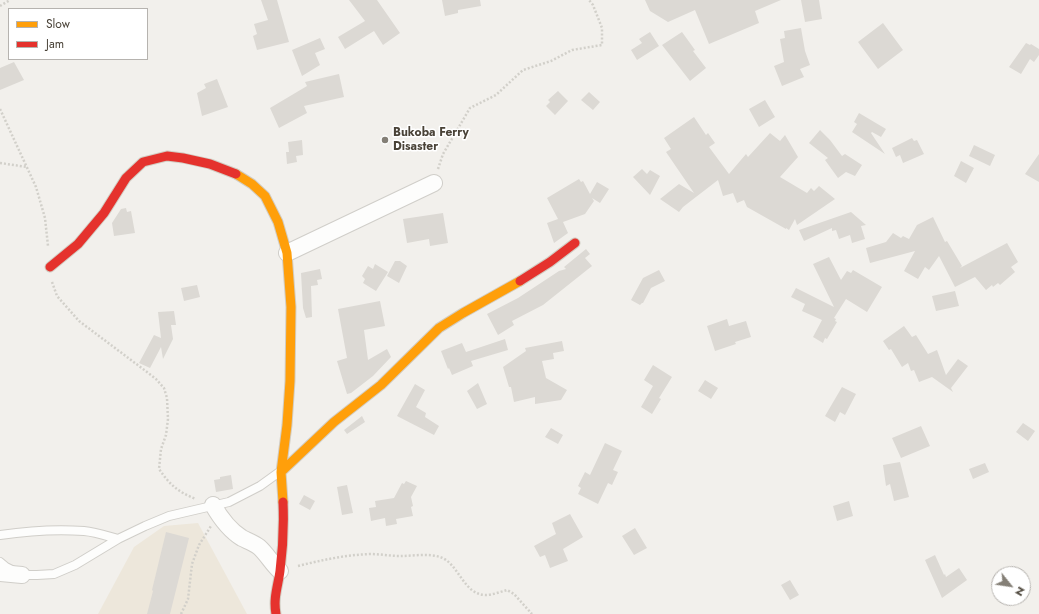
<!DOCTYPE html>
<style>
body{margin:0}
#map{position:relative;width:1039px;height:614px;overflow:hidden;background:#f2f0ec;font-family:Jost,sans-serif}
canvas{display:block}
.legend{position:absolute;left:8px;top:8px;width:140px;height:52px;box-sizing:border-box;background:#fff;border:1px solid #b6b3af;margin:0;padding:5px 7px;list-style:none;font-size:12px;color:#494237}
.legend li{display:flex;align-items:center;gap:8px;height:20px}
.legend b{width:20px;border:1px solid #b6b3af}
.north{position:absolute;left:991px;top:566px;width:40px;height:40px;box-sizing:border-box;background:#fff;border:1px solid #b6b3af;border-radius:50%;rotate:120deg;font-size:11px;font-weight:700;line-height:16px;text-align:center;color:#494237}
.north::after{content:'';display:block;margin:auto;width:14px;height:18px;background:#847f76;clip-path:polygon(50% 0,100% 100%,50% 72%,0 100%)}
</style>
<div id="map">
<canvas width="1039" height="614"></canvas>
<ul class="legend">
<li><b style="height:5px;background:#ff9f0a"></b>Slow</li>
<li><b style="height:5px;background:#e5322d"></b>Jam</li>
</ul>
<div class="north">N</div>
</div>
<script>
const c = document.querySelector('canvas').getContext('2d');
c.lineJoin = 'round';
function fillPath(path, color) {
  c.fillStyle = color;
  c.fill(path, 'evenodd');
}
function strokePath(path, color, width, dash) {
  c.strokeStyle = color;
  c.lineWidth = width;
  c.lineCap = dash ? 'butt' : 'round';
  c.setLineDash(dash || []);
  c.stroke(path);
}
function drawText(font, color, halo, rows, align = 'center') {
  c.font = font + ' Jost,sans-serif';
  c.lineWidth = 3;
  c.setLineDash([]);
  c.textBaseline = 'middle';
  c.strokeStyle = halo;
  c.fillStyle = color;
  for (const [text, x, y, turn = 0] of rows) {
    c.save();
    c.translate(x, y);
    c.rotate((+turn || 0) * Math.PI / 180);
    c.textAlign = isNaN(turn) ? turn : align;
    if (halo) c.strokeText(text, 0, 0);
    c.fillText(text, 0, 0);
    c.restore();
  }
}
fillPath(new Path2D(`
 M 198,523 L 247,614 L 98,614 L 134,547 L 164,526 Z`), '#ede7db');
fillPath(new Path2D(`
 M 261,0 L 277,0 L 289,42 L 257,50 L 253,36 L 257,34 L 254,24 L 268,20 Z
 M 349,0 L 377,0 L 400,33 L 383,45 L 374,31 L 345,49 L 338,37 L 365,21 Z
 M 442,0 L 480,0 L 481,6 L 458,10 L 458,13 L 445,16 Z
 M 645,0 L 781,0 L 755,11 L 759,23 L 709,44 L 695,10 L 668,22 L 650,11 Z
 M 801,0 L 819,0 L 822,19 L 805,22 Z
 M 883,23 L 903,50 L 878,69 L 858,42 Z
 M 801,28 L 805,51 L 810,65 L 800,69 L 804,77 L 782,86 L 774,66 L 784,62 L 780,39 L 785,38 L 784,31 Z
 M 650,32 L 659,46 L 637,60 L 631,50 L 642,43 L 639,39 Z
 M 682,32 L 695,50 L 693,51 L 706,68 L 690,81 L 662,45 Z
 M 320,38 L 325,49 L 315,53 L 320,65 L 302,76 L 292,50 Z
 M 1026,43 L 1030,45 L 1031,44 L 1039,49 L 1039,55 L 1034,62 L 1030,59 L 1021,74 L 1009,67 Z
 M 14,62 L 24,80 L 0,90 L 0,68 Z
 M 339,74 L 344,97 L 304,106 L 307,113 L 279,128 L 270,108 L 307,86 L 305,82 Z
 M 217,79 L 228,107 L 202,116 L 197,93 L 206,88 L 204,84 Z
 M 558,91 L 568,101 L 555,115 L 546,106 L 550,102 L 548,100 Z
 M 589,92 L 600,102 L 593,110 L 581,100 Z
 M 765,100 L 775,117 L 759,127 L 749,109 Z
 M 859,113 L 886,129 L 881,137 L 872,132 L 871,133 L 885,154 L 852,132 L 857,124 L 854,122 Z
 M 694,117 L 706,135 L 708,133 L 715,143 L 709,147 L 729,174 L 746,154 L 748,157 L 770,133 L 780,141 L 785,135 L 798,157 L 780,177 L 807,193 L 811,188 L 814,191 L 819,186 L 835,199 L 797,225 L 795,219 L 789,230 L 786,228 L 786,229 L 747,207 L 744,200 L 737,203 L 733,193 L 723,196 L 718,180 L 683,207 L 679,212 L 660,199 L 679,184 L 694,193 L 666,152 L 671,149 L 664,138 Z
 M 820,130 L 830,140 L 842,156 L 845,154 L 862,165 L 855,176 L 846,172 L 838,178 L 825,160 L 828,158 L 809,143 Z
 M 912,138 L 914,141 L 917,140 L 924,154 L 903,163 L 900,155 L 896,157 L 892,148 Z
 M 302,140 L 303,155 L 296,156 L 297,162 L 287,164 L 286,152 L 289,152 L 288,142 Z
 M 974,145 L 995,155 L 990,166 L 969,156 Z
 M 1039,154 L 1039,182 L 1025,174 Z
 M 961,161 L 974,168 L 966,183 L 954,176 Z
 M 642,169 L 647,174 L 650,170 L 660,176 L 650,195 L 633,177 Z
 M 579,179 L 581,182 L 583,181 L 590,194 L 597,182 L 609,189 L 600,203 L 592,198 L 594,201 L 585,214 L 563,222 L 568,233 L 554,243 L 547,223 L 558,219 L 547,198 Z
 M 126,208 L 127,212 L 131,211 L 135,233 L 114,236 L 112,223 L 121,209 Z
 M 851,212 L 866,225 L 861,226 L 865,239 L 852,243 L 850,235 L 839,239 L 836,230 L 832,231 L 832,228 L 804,241 L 799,230 Z
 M 443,213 L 448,243 L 430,246 L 429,239 L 407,243 L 403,219 Z
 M 933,217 L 945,242 L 947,241 L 962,266 L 960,268 L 1007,243 L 1018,262 L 1011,267 L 1015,272 L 1000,285 L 998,283 L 993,287 L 992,285 L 986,290 L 975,277 L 955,287 L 939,256 L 929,270 L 925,267 L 918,279 L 904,271 L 915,251 L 870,263 L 866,248 L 886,242 L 893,233 L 901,238 L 903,236 L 909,239 L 917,225 Z
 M 586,249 L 590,254 L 585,258 L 592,266 L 543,305 L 512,321 L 514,325 L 498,335 L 487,314 L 518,298 L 559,271 L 566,269 L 564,267 Z
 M 829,257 L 841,280 L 847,271 L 851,273 L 853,270 L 882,287 L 867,312 L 846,299 L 834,318 L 836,319 L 835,321 L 837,322 L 827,339 L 825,338 L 823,343 L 813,337 L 822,320 L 802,311 L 805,304 L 791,297 L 796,288 L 834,307 L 813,264 Z
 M 395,261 L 400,261 L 407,266 L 399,283 L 387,276 Z
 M 375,264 L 388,272 L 376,291 L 363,283 L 365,279 L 362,276 L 368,266 L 373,269 Z
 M 320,269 L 322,279 L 317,280 L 318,285 L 311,286 L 312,317 L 306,318 L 303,308 L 301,273 Z
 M 659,270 L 665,281 L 651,288 L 643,303 L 642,303 L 640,305 L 631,300 L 643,278 Z
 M 197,285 L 200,297 L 184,301 L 181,288 Z
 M 955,291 L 959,306 L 936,311 L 932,296 Z
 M 380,301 L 385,326 L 364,330 L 368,360 L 387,349 L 391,357 L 373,376 L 351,393 L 347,394 L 337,361 L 347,358 L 338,309 Z
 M 174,311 L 176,325 L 171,325 L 173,339 L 163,359 L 161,347 L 150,368 L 139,363 L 154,335 L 161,338 L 158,312 Z
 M 727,319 L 729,326 L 746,321 L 751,337 L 735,342 L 736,344 L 715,351 L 707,326 Z
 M 904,326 L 912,337 L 916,335 L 928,354 L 937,350 L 946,375 L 958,359 L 968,366 L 951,388 L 953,392 L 932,377 L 919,382 L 914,370 L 911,371 L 908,363 L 902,367 L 891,349 L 889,350 L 883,341 Z
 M 505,339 L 508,350 L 471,361 L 473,366 L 452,375 L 449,368 L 448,369 L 441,351 L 462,343 L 466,352 Z
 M 562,341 L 564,351 L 553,353 L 554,359 L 542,361 L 546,378 L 567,390 L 561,400 L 535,404 L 535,397 L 514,402 L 511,387 L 509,387 L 503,367 L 526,351 L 525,348 Z
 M 653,365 L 672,377 L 659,398 L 661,399 L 652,414 L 641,407 L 653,386 L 644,380 Z
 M 705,380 L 718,388 L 711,399 L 698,391 Z
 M 478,383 L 487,404 L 477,409 L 467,391 Z
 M 415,384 L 425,390 L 416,407 L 426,413 L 425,417 L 439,426 L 434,435 L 397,416 Z
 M 842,387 L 856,394 L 845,415 L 840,412 L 835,422 L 825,416 Z
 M 362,416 L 365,422 L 347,434 L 344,430 Z
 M 1023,423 L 1035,431 L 1028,441 L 1016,432 Z
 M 921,426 L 930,446 L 901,458 L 892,438 Z
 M 551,428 L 563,435 L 558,444 L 545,437 Z
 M 605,443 L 622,451 L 613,470 L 618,472 L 612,485 L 608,483 L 598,504 L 578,494 L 581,488 L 578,486 L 585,472 L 590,475 Z
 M 900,462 L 909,497 L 894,501 L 890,484 L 886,486 L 883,465 Z
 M 985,463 L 989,472 L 973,479 L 969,469 Z
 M 231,475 L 233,489 L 216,492 L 214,480 L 220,479 L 220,477 Z
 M 406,481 L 417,486 L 411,497 L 413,506 L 411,507 L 413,516 L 396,519 L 397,524 L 386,526 L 385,518 L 371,521 L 369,508 L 376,507 L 375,501 L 394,498 L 402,483 L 404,484 Z
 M 347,485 L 353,513 L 342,515 L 337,487 Z
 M 304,495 L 315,501 L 310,510 L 299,504 Z
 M 849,501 L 853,516 L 837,521 L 833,506 Z
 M 570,514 L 583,537 L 563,549 L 568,561 L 550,568 L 545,555 L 540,557 L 534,546 L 556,534 L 552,523 Z
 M 635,528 L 647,548 L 634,555 L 622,536 Z
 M 166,532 L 189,538 L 170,614 L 147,614 L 153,591 L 152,590 Z
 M 935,555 L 944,575 L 945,574 L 946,577 L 959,568 L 967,580 L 942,598 L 925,560 Z
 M 790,580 L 799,595 L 790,600 L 781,585 Z`), '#dcd9d4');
const lane = new Path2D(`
 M 0,535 C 27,531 57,529 84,531 C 96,532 107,536 118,539
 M 0,562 L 6,567 L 22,575 L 37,575 L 54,574 L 75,565 L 118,539 L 145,526 L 169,516 L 229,502 L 260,486 L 278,473`);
const street = new Path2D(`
 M 287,253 L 434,183
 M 213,505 C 221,519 229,530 242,538 C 248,541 254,543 259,547 C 267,554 272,564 280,571
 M 0,573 L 22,575`);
const slow = new Path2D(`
 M 236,174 L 252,184 L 265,196 L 278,222 L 287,253 L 291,307 L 290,381 L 287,425 L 281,472 L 283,502
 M 281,472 L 334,422 L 381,385 L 439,328 L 463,313 L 520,281`);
const jam = new Path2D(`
 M 50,267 L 78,244 L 104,213 L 126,178 L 143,162 L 167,156 L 183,158 L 210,164 L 236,174
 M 520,281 L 550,262 L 575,243
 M 276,614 C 273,598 278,586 280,571 C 283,548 284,525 283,502`);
strokePath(lane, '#d0cec9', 10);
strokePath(street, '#d0cec9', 18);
strokePath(slow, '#d2cdc3', 11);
strokePath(jam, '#d2cdc3', 11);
strokePath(new Path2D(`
 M 0,6 L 10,0
 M 0,109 L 36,187 L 45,218 L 48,246
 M 0,163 L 27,167
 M 438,169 L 443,154 L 470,108 L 496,95 L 523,70 L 551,61 L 572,50 L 602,45 L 602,28 L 593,5 L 589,0
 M 52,282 L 57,296 L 79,321 L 143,369 L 156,379 L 164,388 L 167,398 L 168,419 L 166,435 L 161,449 L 159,469 C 170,485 178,492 196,499
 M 298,566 C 322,560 345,555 370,554 C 380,554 390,556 400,556 C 413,556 428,553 440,557 C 459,563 463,595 486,595 C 492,595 500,592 507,590 L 514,594 L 532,614
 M 181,614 L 188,599 L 192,564 L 199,545 L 211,526`), '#d2d0ca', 2.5, [2, 2]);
strokePath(lane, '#fdfdfc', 8);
strokePath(street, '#fdfdfc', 16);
strokePath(slow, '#ff9f0a', 9);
strokePath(jam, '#e5322d', 9);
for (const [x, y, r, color] of [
 [385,140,4,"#847f76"]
]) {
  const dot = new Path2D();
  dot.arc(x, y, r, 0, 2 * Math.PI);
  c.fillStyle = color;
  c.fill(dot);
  strokePath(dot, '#fff', 1.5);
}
drawText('bold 12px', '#494237', '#fff', [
 ["Bukoba Ferry",393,133],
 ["Disaster",393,147]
], 'left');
</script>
